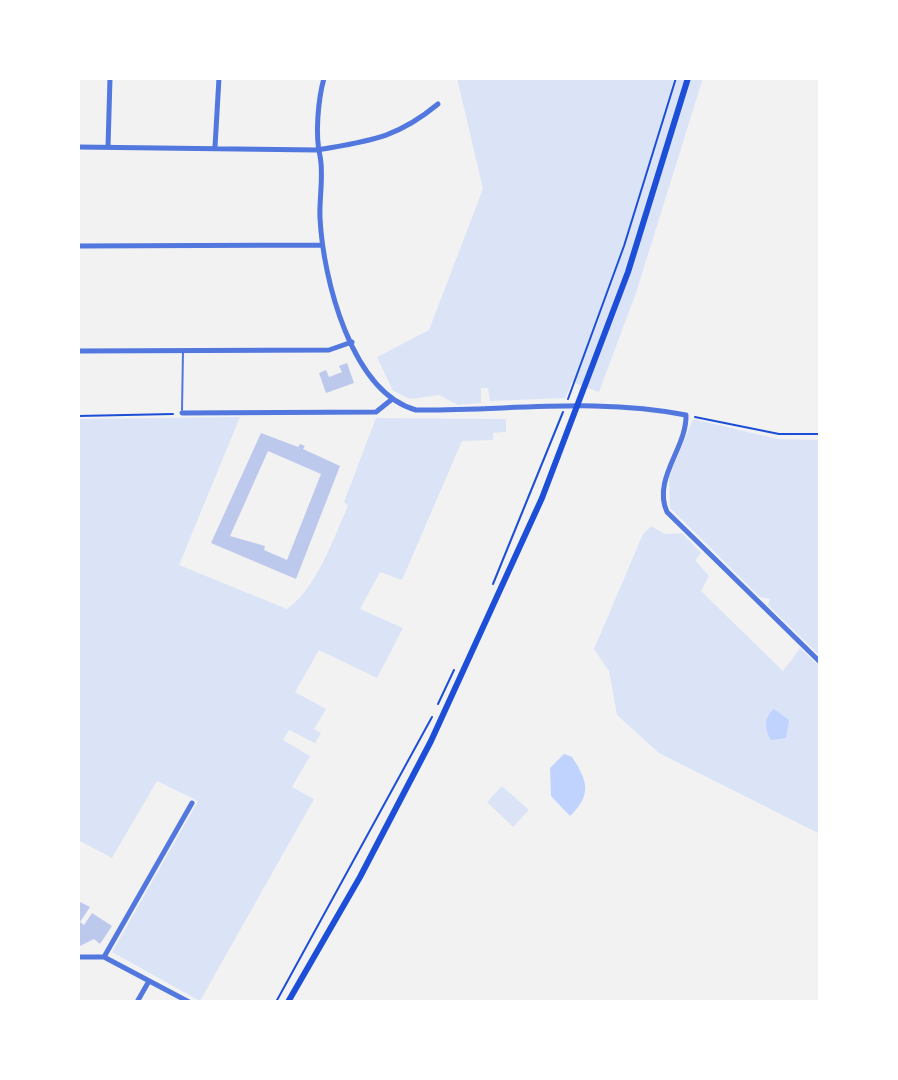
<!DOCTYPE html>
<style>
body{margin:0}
#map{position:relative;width:898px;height:1080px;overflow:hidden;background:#f2f2f2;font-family:"Space Grotesk",sans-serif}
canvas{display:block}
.frame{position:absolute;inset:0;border:80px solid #fff;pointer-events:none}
</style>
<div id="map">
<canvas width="898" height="1080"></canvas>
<div class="frame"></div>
</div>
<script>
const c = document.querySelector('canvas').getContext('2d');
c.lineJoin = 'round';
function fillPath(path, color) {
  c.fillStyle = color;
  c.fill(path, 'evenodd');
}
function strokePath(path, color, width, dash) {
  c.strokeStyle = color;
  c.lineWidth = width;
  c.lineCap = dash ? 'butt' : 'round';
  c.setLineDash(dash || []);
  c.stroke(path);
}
fillPath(new Path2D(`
 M 457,78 L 703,78 L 636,293 L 599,392 L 572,382 L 565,398 L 490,401 L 488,388 L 481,388 L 481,403 L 458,405 L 439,395 L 410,399 L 393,391 L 377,357 L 429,330 L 483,189 Z
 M 240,417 L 179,565 L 287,609 C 318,586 332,541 348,506 L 344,502 L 376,418 L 506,419 L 506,432 L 493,433 L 493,440 L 462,441 L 402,580 L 380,572 L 360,609 L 403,628 L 377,678 L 319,650 L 295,692 L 326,709 L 314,729 L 321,733 L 315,743 L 289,730 L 283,740 L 310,756 L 292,787 L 314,799 L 200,1001 L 112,952 L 198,801 L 157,781 L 112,858 L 78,840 L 78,419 Z
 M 693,419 L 778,439 L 820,440 L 820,656 L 768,605 L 770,599 L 760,597 L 670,508 L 669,477 Z
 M 651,526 L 665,534 L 682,533 L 701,553 L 695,560 L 709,576 L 701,591 L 783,671 L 800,648 L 820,667 L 820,834 L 659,753 L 617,715 L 609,671 L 594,649 L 643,534 Z
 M 502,786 L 529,810 L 513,827 L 487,802 Z`), '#dbe4f7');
fillPath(new Path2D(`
 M 774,709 L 789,720 L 786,738 L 771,740 C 765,730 763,717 774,709 Z
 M 564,754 L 572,757 C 588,781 592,795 570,816 L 551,796 L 550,768 Z`), '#bfd3fe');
fillPath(new Path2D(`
 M 347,363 L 354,383 L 326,393 L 319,373 L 326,370 L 329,377 L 342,372 L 339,366 Z
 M 261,433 L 298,447 L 300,444 L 305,446 L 303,449 L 340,466 L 296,579 L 211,543 ZM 268,451 L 321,474 L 287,560 L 264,550 L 265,546 L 230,536 Z
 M 78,901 L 90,907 L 80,922 L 84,925 L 92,913 L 112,926 L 100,944 L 94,939 L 78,947 Z`), '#bdc9ec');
strokePath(new Path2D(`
 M 568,399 L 624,246 L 676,78
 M 78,416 L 173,414
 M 695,417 L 779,434 L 820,434
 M 493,584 L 563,412
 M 438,704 L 454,670
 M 276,1002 L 432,717`), '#1d4ed8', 2);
strokePath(new Path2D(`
 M 182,410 L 183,352`), '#5277de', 2);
strokePath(new Path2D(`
 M 324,78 C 318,100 315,135 320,156 C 324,175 319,198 320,218 C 323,278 351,392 416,410 C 506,411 597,397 686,415 C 687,448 652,479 667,512 L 820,662
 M 78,147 L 317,150 C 368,141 396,139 438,104
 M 108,147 L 110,78
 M 215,147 L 219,78
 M 78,246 L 322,245
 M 78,351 L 329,350 L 352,342
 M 182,413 L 376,412 L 391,400
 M 78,957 L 104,957 L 189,1002
 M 104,957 L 192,803
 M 137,1002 L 149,981`), '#5277de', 5);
strokePath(new Path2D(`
 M 288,1002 L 360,877 L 431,741 L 542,498 L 628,272 L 688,78`), '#1d4ed8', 6);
</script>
